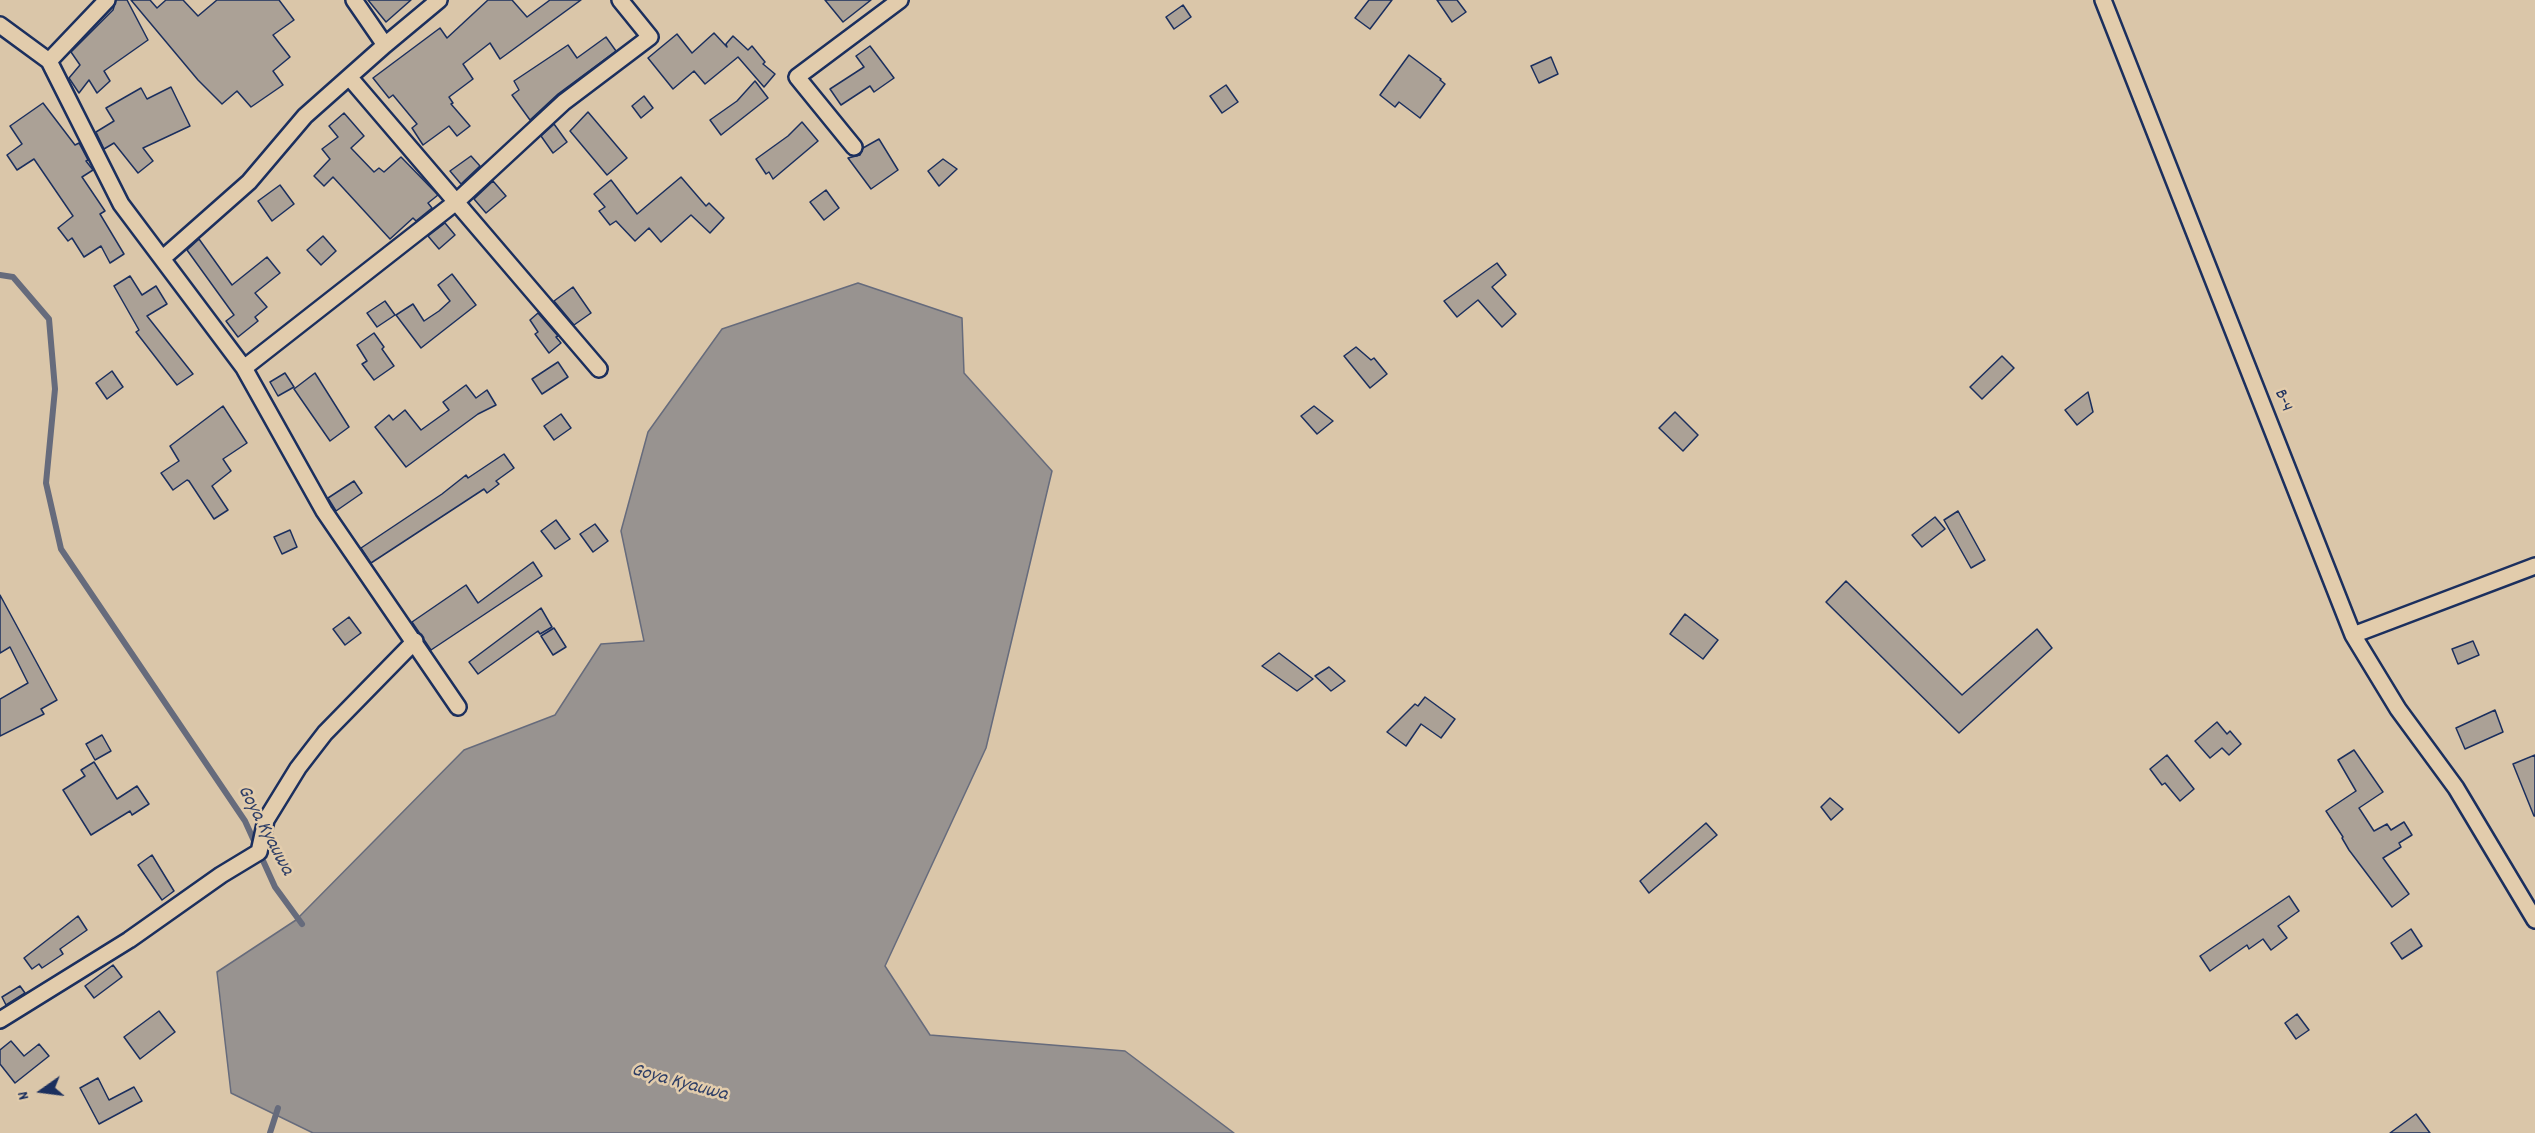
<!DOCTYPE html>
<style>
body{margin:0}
#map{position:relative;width:2535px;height:1133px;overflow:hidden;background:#dac6a9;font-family:Dekko,sans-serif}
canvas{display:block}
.north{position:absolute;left:12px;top:1061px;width:60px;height:60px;-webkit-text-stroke:4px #e2ccac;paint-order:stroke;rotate:256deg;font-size:16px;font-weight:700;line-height:24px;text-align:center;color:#1b2f5e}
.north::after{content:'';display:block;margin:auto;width:21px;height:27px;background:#1b2f5e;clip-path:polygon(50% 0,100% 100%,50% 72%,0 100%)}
</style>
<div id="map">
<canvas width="2535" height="1133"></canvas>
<div class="north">N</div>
</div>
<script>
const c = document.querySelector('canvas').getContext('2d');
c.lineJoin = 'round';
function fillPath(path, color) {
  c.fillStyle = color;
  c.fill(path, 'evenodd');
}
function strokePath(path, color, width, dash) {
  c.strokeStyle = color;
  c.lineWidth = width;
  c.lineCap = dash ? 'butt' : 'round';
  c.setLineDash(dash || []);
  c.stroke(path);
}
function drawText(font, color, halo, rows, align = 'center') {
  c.font = font + ' Dekko,sans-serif';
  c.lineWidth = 5;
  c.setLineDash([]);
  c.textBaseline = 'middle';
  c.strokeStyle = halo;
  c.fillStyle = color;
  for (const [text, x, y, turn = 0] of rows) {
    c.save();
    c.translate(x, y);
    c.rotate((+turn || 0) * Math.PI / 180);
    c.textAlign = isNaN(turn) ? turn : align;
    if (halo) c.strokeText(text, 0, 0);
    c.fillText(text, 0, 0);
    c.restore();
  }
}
const water = new Path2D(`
 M 858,283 L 962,318 L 964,373 L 1052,471 L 986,748 L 885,966 L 930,1035 L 1125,1051 L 1234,1133 L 313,1133 L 231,1093 L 217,972 L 296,920 L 464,750 L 555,715 L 601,644 L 644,641 L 621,531 L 648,432 L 722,329 Z`);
fillPath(water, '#989390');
strokePath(water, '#666b7c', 1.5);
strokePath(new Path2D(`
 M 0,275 L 13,277 L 49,319 L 55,389 L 46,483 L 61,549 L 245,821 L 275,887 L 302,924
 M 270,1133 L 278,1108`), '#666b7c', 6);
const building = new Path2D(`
 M 116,0 L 127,0 L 148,40 L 104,71 L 110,81 L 97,93 L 89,80 L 79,93 L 69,78 L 80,65 L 71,52 L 113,10 Z
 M 131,0 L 150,0 L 157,8 L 166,0 L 183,0 L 198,16 L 217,0 L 279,0 L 294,20 L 273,35 L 290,57 L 273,71 L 283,85 L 251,107 L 237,91 L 222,104 L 198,80 Z
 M 368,0 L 411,0 L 386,22 Z
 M 488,0 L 512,0 L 527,17 L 550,0 L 581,0 L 500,59 L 490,43 L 463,64 L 473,79 L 449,97 L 453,103 L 451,104 L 470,126 L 457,136 L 449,126 L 423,145 L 412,128 L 417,124 L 393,95 L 389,98 L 373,78 L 440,28 L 447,38 Z
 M 825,0 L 871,0 L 843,22 Z
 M 1369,0 L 1392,0 L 1370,29 L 1355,18 Z
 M 1437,0 L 1457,0 L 1466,12 L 1452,22 Z
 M 1183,5 L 1191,17 L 1174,29 L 1166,17 Z
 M 714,33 L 727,47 L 726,44 L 733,36 L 748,50 L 752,46 L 765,62 L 763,64 L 775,74 L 764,87 L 738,57 L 705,84 L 694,71 L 673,89 L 648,58 L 677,34 L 692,53 Z
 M 606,37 L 616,51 L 558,94 L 530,120 L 512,95 L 519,90 L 514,81 L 568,45 L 577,58 Z
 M 870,46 L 894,78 L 874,92 L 870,86 L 841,105 L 830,89 L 864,67 L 856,56 Z
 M 1409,55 L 1441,79 L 1440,80 L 1445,84 L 1420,118 L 1399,102 L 1395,107 L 1380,95 Z
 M 1551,57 L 1558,74 L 1539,83 L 1531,66 Z
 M 755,81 L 768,98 L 721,135 L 710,120 L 737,101 Z
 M 1226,85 L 1238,102 L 1222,113 L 1210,96 Z
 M 171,87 L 190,126 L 143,148 L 153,161 L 138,173 L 114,143 L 104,149 L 96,132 L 114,121 L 106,108 L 141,88 L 147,99 Z
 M 644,96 L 653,108 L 641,118 L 632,106 Z
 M 43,103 L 75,145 L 79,143 L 88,160 L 86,161 L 93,170 L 82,177 L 105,211 L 100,214 L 124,254 L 110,263 L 101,246 L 84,257 L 72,238 L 68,241 L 58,228 L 73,216 L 34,159 L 17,170 L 7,155 L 22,144 L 10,126 Z
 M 588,112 L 627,158 L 607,175 L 570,131 Z
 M 344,113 L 364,136 L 351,148 L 374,172 L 379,168 L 384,172 L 401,157 L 438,195 L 428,203 L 432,208 L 416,221 L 413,218 L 390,239 L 333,177 L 324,186 L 314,176 L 330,159 L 322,149 L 338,137 L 329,126 Z
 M 802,122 L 818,141 L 773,179 L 769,172 L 766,174 L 756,159 L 788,136 Z
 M 554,124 L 567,142 L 553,153 L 541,136 Z
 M 879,139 L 898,170 L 871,189 L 848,158 L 860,155 L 863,148 Z
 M 471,156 L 480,166 L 461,184 L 450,171 Z
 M 943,159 L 957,169 L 939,186 L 928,171 Z
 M 681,177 L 706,206 L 709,203 L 724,218 L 710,233 L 691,215 L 661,242 L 649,228 L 635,241 L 616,221 L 610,225 L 599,211 L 605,207 L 594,194 L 611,180 L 637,214 Z
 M 493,181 L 506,196 L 486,213 L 474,199 Z
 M 280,185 L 294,204 L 272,221 L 258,201 Z
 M 826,190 L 839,208 L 824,220 L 810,202 Z
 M 445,223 L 455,235 L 439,249 L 428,236 Z
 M 323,236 L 336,251 L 321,265 L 307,250 Z
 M 199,239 L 232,285 L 267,257 L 280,273 L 255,293 L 267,307 L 255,317 L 258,321 L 238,337 L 226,321 L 234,315 L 187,250 Z
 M 1497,263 L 1506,275 L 1492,287 L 1516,314 L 1502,327 L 1478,300 L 1457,317 L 1444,301 Z
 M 452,274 L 476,305 L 421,348 L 396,315 L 413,304 L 424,321 L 439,311 L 450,301 L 438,285 Z
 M 130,276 L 142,295 L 156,286 L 167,304 L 147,316 L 193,374 L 177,385 L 136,332 L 139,330 L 114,286 Z
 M 573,287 L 591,313 L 574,325 L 554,301 Z
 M 385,301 L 395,315 L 377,327 L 367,313 Z
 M 538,313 L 558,336 L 556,337 L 561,343 L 549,353 L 535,334 L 538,332 L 530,320 Z
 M 374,333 L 384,347 L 382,349 L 394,366 L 374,380 L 362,364 L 367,361 L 357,345 Z
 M 1356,347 L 1371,360 L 1374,358 L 1387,374 L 1370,388 L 1344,356 Z
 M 2002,356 L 2014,368 L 1982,399 L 1970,387 Z
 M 558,362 L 568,377 L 542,394 L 532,379 Z
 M 112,371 L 123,387 L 107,399 L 96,383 Z
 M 285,373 L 294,387 L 278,396 L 270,382 Z
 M 315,373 L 349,427 L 330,441 L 294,389 Z
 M 466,385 L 476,398 L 487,390 L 496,405 L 478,414 L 406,467 L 375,427 L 389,415 L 393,420 L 405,410 L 421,430 L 449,410 L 443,402 Z
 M 2088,392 L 2093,412 L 2077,425 L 2065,410 Z
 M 223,406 L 247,443 L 223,459 L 231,471 L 212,486 L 228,510 L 214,519 L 189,481 L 187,480 L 173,490 L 161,473 L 179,461 L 170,446 Z
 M 1314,406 L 1333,421 L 1317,434 L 1301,416 Z
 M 1675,412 L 1698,435 L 1683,451 L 1659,428 Z
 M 561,414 L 571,428 L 554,440 L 544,426 Z
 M 504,454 L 514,468 L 496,481 L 499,484 L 487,493 L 484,489 L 371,563 L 361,548 L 442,494 L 466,475 L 468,478 Z
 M 354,481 L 362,493 L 336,511 L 328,498 Z
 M 1958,511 L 1985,560 L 1971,568 L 1944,520 Z
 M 1935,517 L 1945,529 L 1922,547 L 1912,535 Z
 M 556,520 L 570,539 L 555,549 L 541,531 Z
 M 595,524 L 608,541 L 593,552 L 580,534 Z
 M 290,530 L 297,547 L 282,554 L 274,537 Z
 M 533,562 L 542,576 L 431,650 L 412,622 L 466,585 L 478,603 Z
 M 1846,581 L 1962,695 L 2037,629 L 2052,648 L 1959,733 L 1826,602 Z
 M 0,595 L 57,700 L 41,709 L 44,714 L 0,736 L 0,699 L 28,683 L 10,647 L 0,653 Z
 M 541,608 L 552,627 L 540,634 L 538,631 L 478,674 L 469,662 Z
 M 1685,614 L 1718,640 L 1703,659 L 1670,634 Z
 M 349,617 L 361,633 L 345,645 L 333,629 Z
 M 554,628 L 566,647 L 553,655 L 541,636 Z
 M 2473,641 L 2479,655 L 2458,664 L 2452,649 Z
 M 1279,653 L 1313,679 L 1297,691 L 1262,666 Z
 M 1329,667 L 1345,681 L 1331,691 L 1315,676 Z
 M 1425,697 L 1455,719 L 1441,738 L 1421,724 L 1406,746 L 1387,732 L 1415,704 L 1418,706 Z
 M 2495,710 L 2503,732 L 2465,749 L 2456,728 Z
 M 2217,722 L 2227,734 L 2230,731 L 2241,744 L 2229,755 L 2222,748 L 2210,758 L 2195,741 Z
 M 102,735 L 111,751 L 95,760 L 86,744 Z
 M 2354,750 L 2383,792 L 2359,808 L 2374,831 L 2387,824 L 2391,830 L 2404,822 L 2412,835 L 2399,843 L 2401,847 L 2383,858 L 2409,894 L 2392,907 L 2349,850 L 2342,838 L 2343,837 L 2326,811 L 2356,791 L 2338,760 Z
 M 2167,755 L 2194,789 L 2180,801 L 2165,783 L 2162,785 L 2150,769 Z
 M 2535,755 L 2535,816 L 2534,816 L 2513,764 Z
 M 94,762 L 117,799 L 137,786 L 149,804 L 132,815 L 130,811 L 91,835 L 63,790 L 85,776 L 81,770 Z
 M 1830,798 L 1843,809 L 1831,820 L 1821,807 Z
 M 1706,823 L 1717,835 L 1649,893 L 1640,881 Z
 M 152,855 L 174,891 L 162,900 L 138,865 Z
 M 2289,896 L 2299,911 L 2278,926 L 2287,938 L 2271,950 L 2263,939 L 2249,949 L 2247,945 L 2210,971 L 2200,956 Z
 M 78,916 L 87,930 L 60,949 L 63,954 L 42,968 L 39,964 L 32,969 L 24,958 Z
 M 2411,929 L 2422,946 L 2402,959 L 2391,943 Z
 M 113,965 L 122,977 L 94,998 L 85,986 Z
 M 20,986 L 25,993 L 6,1005 L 2,997 Z
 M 159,1011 L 175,1032 L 140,1059 L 124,1037 Z
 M 2297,1014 L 2309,1030 L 2296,1039 L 2285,1023 Z
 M 11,1041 L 24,1056 L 39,1044 L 49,1056 L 15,1083 L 0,1064 L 0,1050 Z
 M 98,1078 L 109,1100 L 134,1087 L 142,1101 L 99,1124 L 80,1088 Z
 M 2416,1114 L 2430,1133 L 2390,1133 Z`);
fillPath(building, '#aba196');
strokePath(building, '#1b2f5e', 1.5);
const minor = new Path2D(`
 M 354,0 L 385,45
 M 2103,0 L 2353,635 L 2535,566
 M 0,25 L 49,61 L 121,204 L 244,368 L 324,511 L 458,707
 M 49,61 L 107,0
 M 350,78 L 599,369
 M 854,147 L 797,77 L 900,0
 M 163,258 L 249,182 L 305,116 L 385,45 L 439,0
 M 244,368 L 456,202 L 564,102 L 650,37 L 620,0
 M 2353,635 L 2398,709 L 2456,788 L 2535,920
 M 0,1020 L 129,940 L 221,875 L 259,852 L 266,820 L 298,768 L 325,733 L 415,641`);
strokePath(minor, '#1b2f5e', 20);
strokePath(minor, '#e2ccac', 15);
drawText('18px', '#1b2f5e', '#e2ccac', [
 ["B-4",2282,401,68]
]);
drawText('italic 20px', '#2e3e66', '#e2ccac', [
 ["Goya Kyauwa",264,831,62],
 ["Goya Kyauwa",679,1084,15]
]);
</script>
